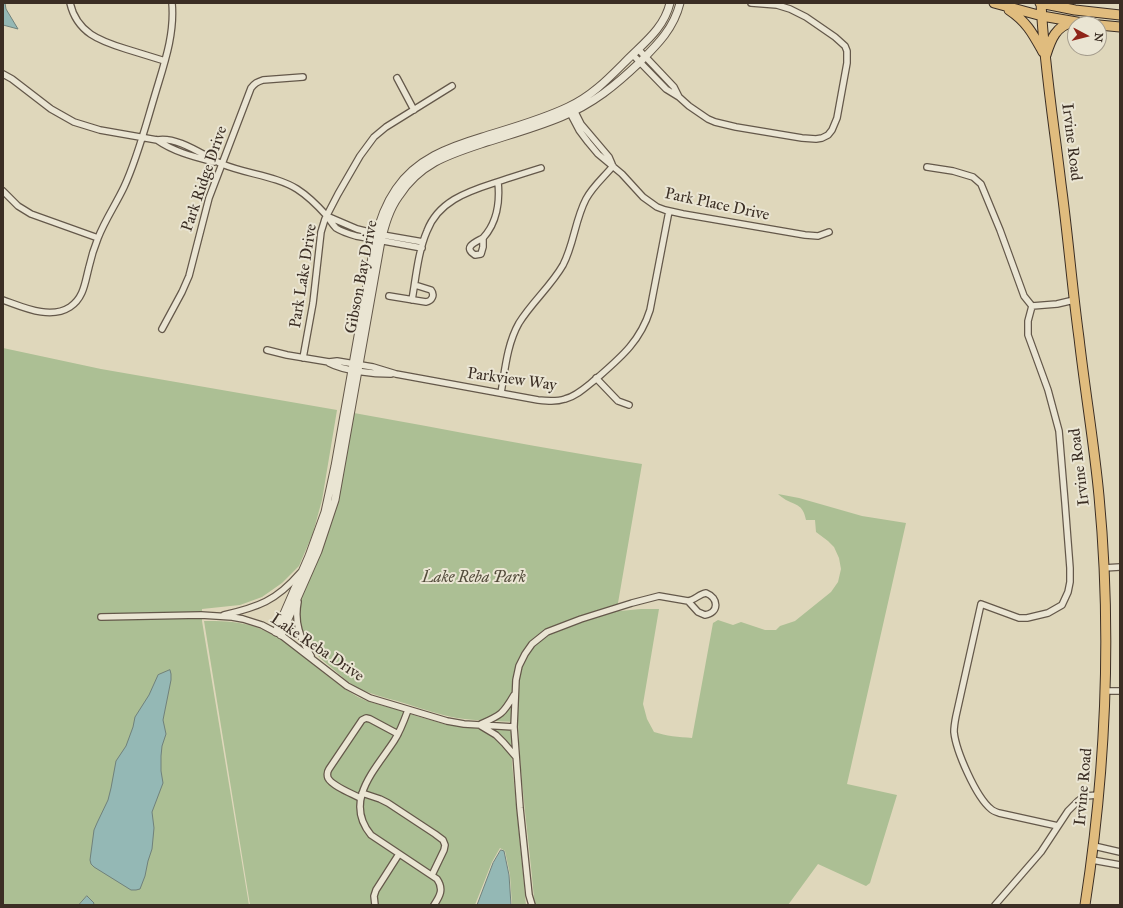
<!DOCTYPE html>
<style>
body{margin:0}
#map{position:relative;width:1123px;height:908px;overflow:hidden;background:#dfd7bb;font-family:"IM FELL Great Primer",serif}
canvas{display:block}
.frame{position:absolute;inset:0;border:4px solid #3b2e24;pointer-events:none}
.north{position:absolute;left:1067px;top:16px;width:40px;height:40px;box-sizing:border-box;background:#eae5d3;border:1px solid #a49c8d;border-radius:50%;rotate:97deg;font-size:11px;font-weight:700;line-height:16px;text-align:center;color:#3b2e24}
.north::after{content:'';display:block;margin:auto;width:14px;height:18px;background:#8f2418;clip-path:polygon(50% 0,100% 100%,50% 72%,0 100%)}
</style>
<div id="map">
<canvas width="1123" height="908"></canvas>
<div class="frame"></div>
<div class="north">N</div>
</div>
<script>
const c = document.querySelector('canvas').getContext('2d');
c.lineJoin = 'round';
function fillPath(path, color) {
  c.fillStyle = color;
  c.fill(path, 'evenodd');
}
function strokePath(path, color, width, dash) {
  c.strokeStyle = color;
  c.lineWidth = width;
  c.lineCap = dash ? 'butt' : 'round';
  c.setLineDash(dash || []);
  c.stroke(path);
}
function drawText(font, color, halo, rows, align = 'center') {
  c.font = font + ' "IM FELL Great Primer",serif';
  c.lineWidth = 4;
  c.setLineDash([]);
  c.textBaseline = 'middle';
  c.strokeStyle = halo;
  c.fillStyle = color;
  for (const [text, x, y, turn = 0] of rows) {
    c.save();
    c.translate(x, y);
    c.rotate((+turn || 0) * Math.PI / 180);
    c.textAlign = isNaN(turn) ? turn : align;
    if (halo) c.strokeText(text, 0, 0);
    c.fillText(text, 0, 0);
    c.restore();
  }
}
fillPath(new Path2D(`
 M 3,348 L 101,369 L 337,410 L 322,500 L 313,533 L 299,566 L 282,583 L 262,597 L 240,605 L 202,609 L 202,621 L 249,905 L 93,905 L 94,903 L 87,896 L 79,905 L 3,905 Z
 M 354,413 C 450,430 545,449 642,464 L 618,603 L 620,611 L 641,609 L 659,609 L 643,704 L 647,719 L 654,732 C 666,736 679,737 692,738 L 713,623 L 718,620 L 733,625 L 741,622 L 765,630 L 776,630 L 780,626 L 795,621 L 831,592 L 838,582 L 841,569 L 839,558 L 834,547 L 828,541 L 816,532 L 815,520 L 806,520 C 803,505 798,506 786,500 C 783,498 780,496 778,494 L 799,498 L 862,516 L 906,523 L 847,784 L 897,795 L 870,883 L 866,886 L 818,864 L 788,905 L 535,905 L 534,898 C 529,839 520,781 518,722 C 498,721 477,721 457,718 C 440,715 423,709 407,704 C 392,699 375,696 360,689 C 350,684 342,677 333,669 C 307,648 293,631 302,596 L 332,522 L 336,507 Z
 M 204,621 C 219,621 234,621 249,625 C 292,637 320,676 358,697 C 368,702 380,705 392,708 C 409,714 427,719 444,724 L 480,729 L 510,730 L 511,732 L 512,763 L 526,905 L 512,905 L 510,875 L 505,851 L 500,848 L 492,862 L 475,905 L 250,905 Z`), '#acbf94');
const water = new Path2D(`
 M 3,3 L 5,3 L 6,9 L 18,29 L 3,25 Z
 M 170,670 L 171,674 L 171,680 L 163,720 L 166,734 L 162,746 L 161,756 L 161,771 L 163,783 L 152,812 L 154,828 L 152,849 L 148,861 L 145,876 L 140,889 L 136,890 L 131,890 L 94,867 L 91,864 L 90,860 L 94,830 L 97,823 L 108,800 L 111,788 L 116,761 L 126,746 L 133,727 L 135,717 L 149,695 L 158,675 Z
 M 501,850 L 504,851 L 509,875 L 511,905 L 477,905 L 493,863 Z
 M 87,896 L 94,903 L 93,905 L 79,905 Z`);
fillPath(water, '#94b8b5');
strokePath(water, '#70817b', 1);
const minor = new Path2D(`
 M 70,3 C 77,33 100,41 126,49 C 139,53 152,57 165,61
 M 639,50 L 674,87 L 679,97 L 689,106 L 708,119 L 715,122 L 736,127 L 802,138 L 816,139 L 822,138 L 828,135 L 832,130 L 837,118 L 847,63 L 847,51 L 845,46 L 835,37 L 806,17 L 790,9 L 777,5 L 751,3
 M 633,55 L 666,89 L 679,97
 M 3,74 L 12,79 L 51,109 L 74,122 L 100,130 L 157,140 C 178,136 204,156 222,164 C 246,174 276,176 297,189 C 308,196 318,206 327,216 C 330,220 332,224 336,228 C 342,232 349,234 356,236 L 422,248
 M 397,78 L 414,110
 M 573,108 L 581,124 L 609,157 L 612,164
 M 569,111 L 579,130 L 588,142 L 598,154 L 622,174 L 643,197 L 657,207 L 665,210 L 683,214 L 805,235 L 818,236 L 829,232
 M 157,140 C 174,152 195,157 214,162
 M 927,167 L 953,171 L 973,177 L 981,184 L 1000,230 L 1024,296 L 1032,306 L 1057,304 L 1074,300
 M 3,191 L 18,206 L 31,214 L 98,238
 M 329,217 L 357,229 L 377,234 L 423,242
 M 483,238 C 497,223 500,201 498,182
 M 483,238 L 483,247 L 481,254 L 475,255 C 462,247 476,242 483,238 Z
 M 389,296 L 426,302 C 432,301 435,295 431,290 L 415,285
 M 3,300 C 23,307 50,320 70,307 C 84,298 85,282 89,267 C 91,258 94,248 98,238 C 105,220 116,204 124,187 C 137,159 145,128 154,98 C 163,67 175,36 172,3
 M 412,300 C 416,277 418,252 427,231 C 438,202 466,192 494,183 C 509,178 525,173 541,168
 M 1032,306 L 1028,321 L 1028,335 L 1048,390 L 1059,431 L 1065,503 L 1070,568 L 1070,582 L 1068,592 L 1062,605 L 1048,613 L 1027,618 L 1019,618 L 981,604 L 956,716 C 955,721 954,727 954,732 C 956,751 976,797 991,809 C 993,811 996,812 999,813 L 1058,826
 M 162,329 L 182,292 L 189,276 L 209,198 L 251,88 C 255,83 257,82 263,80 L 303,77
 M 267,350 L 287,355 L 329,362 L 337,361 L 373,367 L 396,374 L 538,400 C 547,401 556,402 565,399 C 577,396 587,386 596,379 C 620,358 640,342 650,310 L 669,211
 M 303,358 L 313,303 L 321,232 L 325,219 L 338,194 L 360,156 L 374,137 L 386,127 L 452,86
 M 329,363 C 344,371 374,374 391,374
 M 596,378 L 618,401 L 629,405
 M 501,393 C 505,370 507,344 519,323 C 532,302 551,286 563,265 C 574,244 575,220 586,199 C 593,186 604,177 613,166
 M 1104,568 L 1120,567
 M 706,593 C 719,598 719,613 705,615 L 698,612 L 688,601 C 695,600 699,594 706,593 Z
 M 298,602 C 294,622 300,638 311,656
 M 224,615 C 258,607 276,601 300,573
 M 101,617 L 201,615 L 232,617 L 243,619 L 262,625 L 281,635 L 347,686 L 370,698 L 447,721 L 464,724 L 514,727
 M 1106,691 L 1120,691
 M 408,710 C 404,721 400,732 394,741 C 375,770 343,801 371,835 L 437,879 C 444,889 440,896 434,905
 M 481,724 C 501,715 503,714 514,695
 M 481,726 L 496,735 L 504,743 L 516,757
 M 362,793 L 380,799 L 388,803 L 435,834 L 443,840 L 445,845 L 444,850 L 432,875
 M 360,798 C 353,794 332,786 328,778 C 327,775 327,772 329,769 L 362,720 L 366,718 L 370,719 L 398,734
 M 1094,846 L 1120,852
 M 1092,860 L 1120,865
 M 375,905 L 374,896 L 376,890 L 399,854
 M 532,905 L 529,895 L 520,808 L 514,727 L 516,680 L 519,666 L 525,654 L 532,644 L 547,632 L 581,619 L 632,603 L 659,596 L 688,601
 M 995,905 L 1041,852 L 1068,811 L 1078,801 L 1085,796 L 1099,795`);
const tertiary = new Path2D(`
 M 276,632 L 309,556 L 325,512 L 335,466 L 375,240 C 379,222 385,205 396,189 C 416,159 449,147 482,137 C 511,128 541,120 568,107 C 592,96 609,78 627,60 C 645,42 664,28 670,3
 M 281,635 L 318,551 L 335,500 L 381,241 C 385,225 389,210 399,196 C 421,162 451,154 487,142 C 512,134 537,127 561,117 C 593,104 616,85 640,62 C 658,44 674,28 680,3`);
const primary = new Path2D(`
 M 994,3 L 1042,16 L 1088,24
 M 1040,3 L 1075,10 L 1120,15
 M 1041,3 C 1044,64 1054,124 1061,184 C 1068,235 1072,287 1079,338 C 1085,391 1094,443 1099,496 C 1112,633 1106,769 1085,905
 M 1009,10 C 1027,22 1033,34 1043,52
 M 1099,25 L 1120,27
 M 1046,55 C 1051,39 1056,26 1073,22`);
strokePath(minor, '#64584a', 8);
strokePath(tertiary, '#64584a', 9);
strokePath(primary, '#3b2e24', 11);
strokePath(minor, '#eae5d3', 5.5);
strokePath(tertiary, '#eae5d3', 7);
strokePath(primary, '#e0bc7e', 9);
drawText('16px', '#3b2e24', '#eae5d3', [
 ["Irvine Road",1071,142,83],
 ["Park Ridge Drive",205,179,-71],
 ["Park Place Drive",717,205,12],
 ["Park Lake Drive",304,276,-81],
 ["Gibson Bay Drive",362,277,-79],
 ["Parkview Way",512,380,8],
 ["Irvine Road",1080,467,-97],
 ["Lake Reba Drive",317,648,34],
 ["Irvine Road",1084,787,-85]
]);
drawText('italic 16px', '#524b3a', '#eae5d3', [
 ["Lake Reba Park",474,578]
]);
</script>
